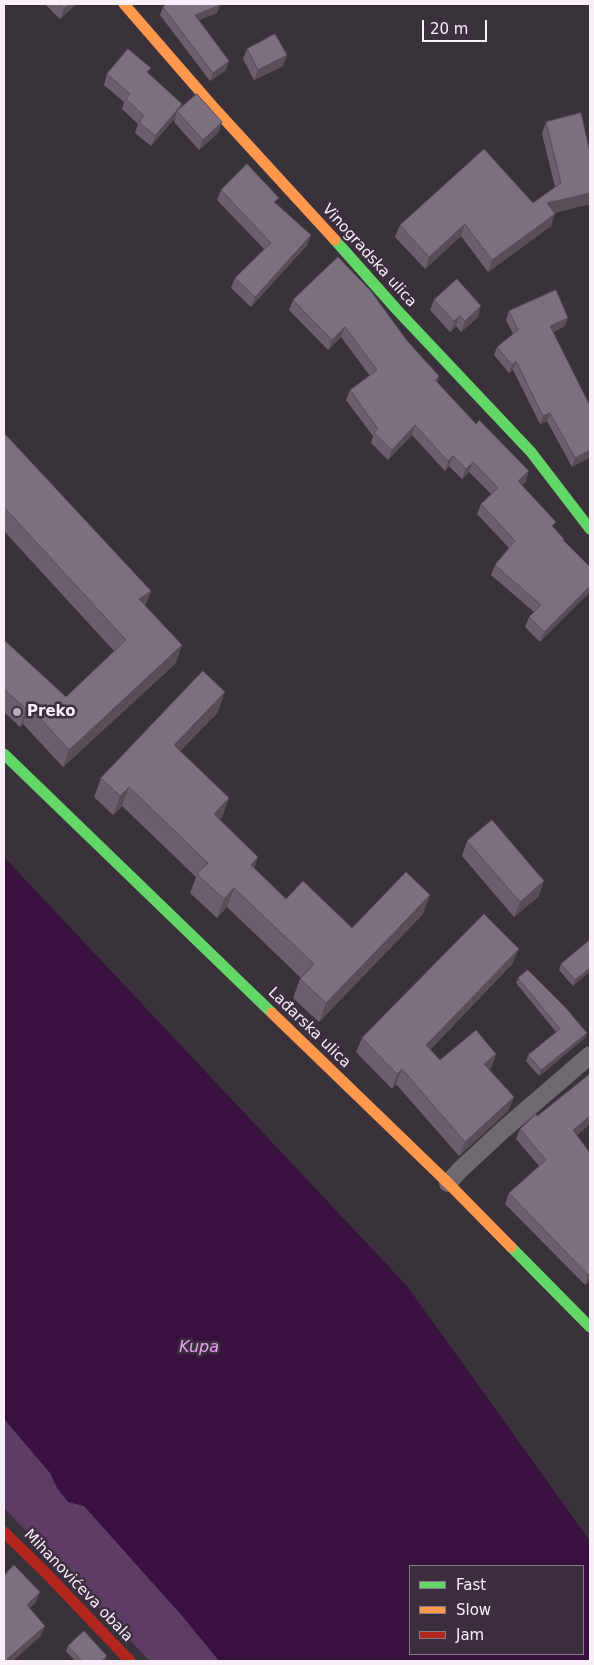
<!DOCTYPE html>
<html>
<head>
<meta charset="utf-8">
<style>
  body { margin:0 }
  #map { position:relative; width:594px; height:1665px; overflow:hidden; background:#3a323b; font-family:"DejaVu Sans",sans-serif }
  canvas { display:block }
  .frame { position:absolute; inset:0; border:5px solid #f8eff9; pointer-events:none }
  .legend { position:absolute; left:409px; top:1565px; width:175px; height:90px; box-sizing:border-box; background:#3d2e3f; border:1px solid #887b89; margin:0; padding:6px 9px; list-style:none; font-size:15px; color:#f8eff9 }
  .legend li { display:flex; align-items:center; gap:10px; height:25px }
  .legend b { width:25px; border:1px solid #887b89 }
  .scale { position:absolute; left:422px; top:20px; width:65px; height:22px; box-sizing:border-box; border:2px solid #f8eff9; border-top:0; padding-left:6px; font-size:15px; line-height:18px; white-space:nowrap; color:#f8eff9; -webkit-text-stroke:4px #3d2e3f; paint-order:stroke }
</style>
</head>
<body>
<div id="map">
<canvas width="594" height="1665"></canvas>
<div class="frame"></div>
<ul class="legend">
<li><b style="height:6px;background:#63d668"></b>Fast</li>
<li><b style="height:6px;background:#ff974d"></b>Slow</li>
<li><b style="height:6px;background:#b3261e"></b>Jam</li>
</ul>
<div class="scale">20 m</div>
</div>
<script>
const ctx = document.querySelector('canvas').getContext('2d');
ctx.lineJoin = 'round';
function paint(path, color) {
  ctx.fillStyle = color;
  ctx.fill(path, 'evenodd');
}
function trace(path, color, width, dash) {
  ctx.strokeStyle = color;
  ctx.lineWidth = width;
  ctx.lineCap = dash ? 'butt' : 'round';
  ctx.setLineDash(dash || []);
  ctx.stroke(path);
}
function write(font, color, halo, rows, align = 'center') {
  ctx.font = font + ' "DejaVu Sans",sans-serif';
  ctx.lineWidth = 5;
  ctx.setLineDash([]);
  ctx.textBaseline = 'middle';
  ctx.strokeStyle = halo;
  ctx.fillStyle = color;
  for (const [text, x, y, turn = 0] of rows) {
    ctx.save();
    ctx.translate(x, y);
    ctx.rotate((+turn || 0) * Math.PI / 180);
    ctx.textAlign = isNaN(turn) ? turn : align;
    if (halo) ctx.strokeText(text, 0, 0);
    ctx.fillText(text, 0, 0);
    ctx.restore();
  }
}
paint(new Path2D(`
  M 4,1177 L 359,1661 L 150,1661 L 4,1508 Z`), '#5f3c65');
paint(new Path2D(`
  M 4,857 L 407,1286 L 590,1541 L 590,1661 L 219,1661 L 183,1617 L 84,1506 L 68,1502 L 57,1488 L 50,1473 L 4,1419 ZM 410,1566 L 583,1566 L 583,1654 L 410,1654 Z`), '#38113e');
trace(new Path2D(`
  M 448,1183 L 461,1169 L 503,1130 L 590,1055`), '#716972', 18);
trace(new Path2D(`
  M 335,240 L 398,311 L 531,452 L 590,529
  M 4,754 L 272,1013
  M 511,1247 L 590,1327`), '#63d668', 11);
trace(new Path2D(`
  M 124,4 L 216,110 L 335,240
  M 272,1013 L 448,1183 L 511,1247`), '#ff974d', 11);
trace(new Path2D(`
  M 4,1532 L 45,1572 L 130,1661`), '#b3261e', 11);
paint(new Path2D(`
  M 45,4 L 76,4 L 60,19 Z
  M 220,5 L 217,13 L 199,20 L 226,70 L 210,81 L 160,15 L 163,7 Z
  M 247,49 L 287,55 L 283,66 L 254,80 L 243,59 Z
  M 107,74 L 148,74 L 180,109 L 222,122 L 218,133 L 199,150 L 174,122 L 175,118 L 151,146 L 135,133 L 138,124 L 122,109 L 124,102 L 104,85 Z
  M 546,122 L 590,153 L 590,204 L 554,213 L 551,226 L 488,272 L 461,236 L 425,269 L 395,237 L 400,225 L 533,203 L 555,187 L 542,134 Z
  M 221,190 L 277,204 L 311,235 L 307,245 L 251,307 L 231,288 L 235,278 L 264,249 L 217,200 Z
  M 293,300 L 408,342 L 439,376 L 437,382 L 526,481 L 522,485 L 563,540 L 590,567 L 540,642 L 525,627 L 529,617 L 534,612 L 491,575 L 495,565 L 509,548 L 477,514 L 481,504 L 491,494 L 469,472 L 462,479 L 449,466 L 445,471 L 412,435 L 388,460 L 371,443 L 373,436 L 346,400 L 350,390 L 370,376 L 341,337 L 328,350 L 289,310 Z
  M 434,300 L 478,317 L 461,332 L 456,326 L 450,332 L 430,310 Z
  M 509,311 L 565,326 L 553,332 L 590,457 L 572,467 L 547,421 L 540,424 L 513,370 L 509,373 L 494,355 L 497,347 L 513,334 L 506,320 Z
  M 4,433 L 151,591 L 145,606 L 176,663 L 63,767 L 23,724 L 20,727 L 4,712 L 4,640 L 66,697 L 114,651 L 4,531 Z
  M 218,712 L 180,751 L 229,798 L 222,817 L 220,820 L 254,868 L 286,899 L 352,928 L 423,914 L 319,1022 L 293,998 L 300,979 L 301,978 L 227,907 L 217,918 L 190,893 L 196,877 L 122,806 L 113,815 L 94,797 L 101,778 Z
  M 467,841 L 539,896 L 514,917 L 462,856 Z
  M 590,940 L 573,986 L 559,970 L 561,964 Z
  M 513,963 L 430,1050 L 440,1060 L 496,1054 L 491,1068 L 489,1069 L 514,1097 L 508,1111 L 459,1156 L 396,1084 L 392,1089 L 356,1052 L 362,1038 Z
  M 518,978 L 585,1038 L 539,1076 L 526,1061 L 528,1055 L 556,1032 L 516,983 Z
  M 537,1116 L 590,1124 L 577,1135 L 590,1153 L 590,1283 L 589,1281 L 585,1285 L 505,1204 L 509,1193 L 539,1166 L 516,1139 L 520,1129 Z
  M 68,1646 L 105,1661 L 75,1661 L 66,1651 Z`), '#6b5f6c');
paint(new Path2D(`
  M 69,4 L 76,4 L 60,19 L 64,8 Z
  M 220,5 L 217,13 L 192,23 L 195,15 Z
  M 287,55 L 283,66 L 254,80 L 258,70 Z
  M 229,61 L 226,70 L 210,81 L 213,73 Z
  M 182,104 L 179,113 L 177,111 L 175,118 L 151,146 L 155,136 Z
  M 222,122 L 218,133 L 199,150 L 203,140 Z
  M 590,193 L 590,204 L 543,215 L 547,203 Z
  M 555,214 L 551,226 L 488,272 L 492,260 Z
  M 465,224 L 461,236 L 425,269 L 429,257 Z
  M 311,235 L 307,245 L 251,307 L 255,297 Z
  M 481,306 L 478,317 L 461,332 L 465,321 Z
  M 460,316 L 456,326 L 450,332 L 454,321 Z
  M 568,318 L 565,326 L 547,334 L 550,326 Z
  M 345,327 L 341,337 L 328,350 L 332,340 Z
  M 516,361 L 513,370 L 509,373 L 512,365 Z
  M 550,413 L 547,421 L 540,424 L 543,416 Z
  M 415,425 L 412,435 L 388,460 L 392,450 Z
  M 590,450 L 590,457 L 572,467 L 575,458 Z
  M 453,456 L 449,466 L 445,471 L 448,461 Z
  M 473,462 L 469,472 L 462,479 L 466,469 Z
  M 529,471 L 526,481 L 515,491 L 518,481 Z
  M 590,586 L 590,592 L 540,642 L 544,632 Z
  M 151,591 L 144,608 L 139,599 Z
  M 182,645 L 176,663 L 63,767 L 69,750 Z
  M 225,692 L 218,712 L 167,765 L 174,745 Z
  M 29,706 L 23,724 L 20,727 L 26,709 Z
  M 129,787 L 122,806 L 113,815 L 120,796 Z
  M 229,798 L 222,817 L 207,833 L 214,814 Z
  M 258,857 L 252,876 L 251,865 Z
  M 544,881 L 539,896 L 514,917 L 520,902 Z
  M 234,888 L 227,907 L 217,918 L 224,899 Z
  M 430,895 L 423,914 L 319,1022 L 326,1003 Z
  M 519,949 L 513,963 L 421,1059 L 426,1045 Z
  M 590,968 L 590,972 L 573,986 L 575,980 Z
  M 587,1033 L 585,1038 L 539,1076 L 541,1070 Z
  M 496,1054 L 491,1068 L 479,1078 L 484,1064 Z
  M 402,1069 L 396,1084 L 392,1089 L 397,1074 Z
  M 514,1097 L 508,1111 L 459,1156 L 465,1142 Z
  M 590,1116 L 590,1124 L 569,1141 L 573,1130 Z
  M 590,1273 L 590,1277 L 589,1281 L 585,1285 L 588,1275 Z
  M 40,1592 L 36,1602 L 23,1615 L 27,1605 Z
  M 45,1626 L 41,1636 L 13,1661 L 5,1661 Z
  M 107,1656 L 105,1661 L 101,1661 Z`), '#574e58');
const building = new Path2D(`
  M 60,4 L 69,4 L 64,8 Z
  M 167,4 L 220,4 L 220,5 L 195,15 L 229,61 L 213,73 L 163,7 Z
  M 275,34 L 287,55 L 258,70 L 247,49 Z
  M 128,49 L 151,68 L 147,72 L 182,104 L 155,136 L 139,122 L 144,116 L 126,99 L 130,94 L 107,74 Z
  M 197,94 L 222,122 L 203,140 L 177,111 Z
  M 581,113 L 590,153 L 590,193 L 547,203 L 555,214 L 492,260 L 465,224 L 429,257 L 400,225 L 484,149 L 533,203 L 561,183 L 546,122 Z
  M 247,164 L 279,198 L 274,202 L 311,235 L 255,297 L 235,278 L 271,243 L 221,190 Z
  M 338,257 L 370,290 L 408,342 L 439,376 L 435,380 L 476,424 L 479,420 L 529,471 L 518,481 L 556,522 L 552,526 L 564,539 L 563,540 L 590,567 L 590,586 L 544,632 L 529,617 L 541,605 L 495,565 L 515,541 L 481,504 L 498,488 L 473,462 L 466,469 L 453,456 L 448,461 L 415,425 L 392,450 L 374,433 L 378,429 L 350,390 L 377,370 L 345,327 L 332,340 L 293,300 Z
  M 457,279 L 481,306 L 465,321 L 460,316 L 454,321 L 434,300 Z
  M 556,290 L 568,318 L 550,326 L 590,406 L 590,450 L 575,458 L 550,413 L 543,416 L 516,361 L 512,365 L 497,347 L 518,330 L 509,311 Z
  M 4,433 L 151,591 L 139,599 L 182,645 L 69,750 L 29,706 L 26,709 L 4,689 L 4,640 L 66,697 L 126,640 L 4,507 Z
  M 203,671 L 225,692 L 174,745 L 229,798 L 214,814 L 258,857 L 251,865 L 286,899 L 303,881 L 352,928 L 406,872 L 430,895 L 326,1003 L 300,979 L 314,964 L 234,888 L 224,899 L 197,874 L 208,863 L 129,787 L 120,796 L 101,778 Z
  M 492,820 L 544,881 L 520,902 L 467,841 Z
  M 484,914 L 519,949 L 426,1045 L 440,1060 L 476,1030 L 496,1054 L 484,1064 L 514,1097 L 465,1142 L 402,1069 L 397,1074 L 362,1038 Z
  M 590,940 L 590,968 L 575,980 L 561,964 Z
  M 528,970 L 565,1007 L 587,1033 L 541,1070 L 528,1055 L 560,1029 L 518,978 Z
  M 590,1074 L 590,1116 L 573,1130 L 590,1153 L 590,1273 L 588,1275 L 509,1193 L 546,1160 L 520,1129 L 536,1114 L 537,1116 Z
  M 14,1565 L 40,1592 L 27,1605 L 45,1626 L 5,1661 L 4,1661 L 4,1576 Z
  M 84,1631 L 107,1656 L 101,1661 L 82,1661 L 68,1646 Z`);
paint(building, '#7c6f7e');
trace(building, '#574e58', 1);
for (const [x, y, r, color] of [
  [17,712,5,"#b6adb6"]
]) {
  const dot = new Path2D();
  dot.arc(x, y, r, 0, 2 * Math.PI);
  ctx.fillStyle = color;
  ctx.fill(dot);
  trace(dot, '#3d2e3f', 2);
}
write('15px', '#f8eff9', '#3d2e3f', [
  ["Vinogradska ulica",369,256,48],
  ["Lađarska ulica",309,1028,44],
  ["Mihanovićeva obala",78,1586,46]
]);
write('bold 15px', '#f8eff9', '#3d2e3f', [
  ["Preko",27,712]
], 'left');
write('italic 16px', '#e5a3ef', '#3d2e3f', [
  ["Kupa",199,1348]
]);
</script>
</body>
</html>
